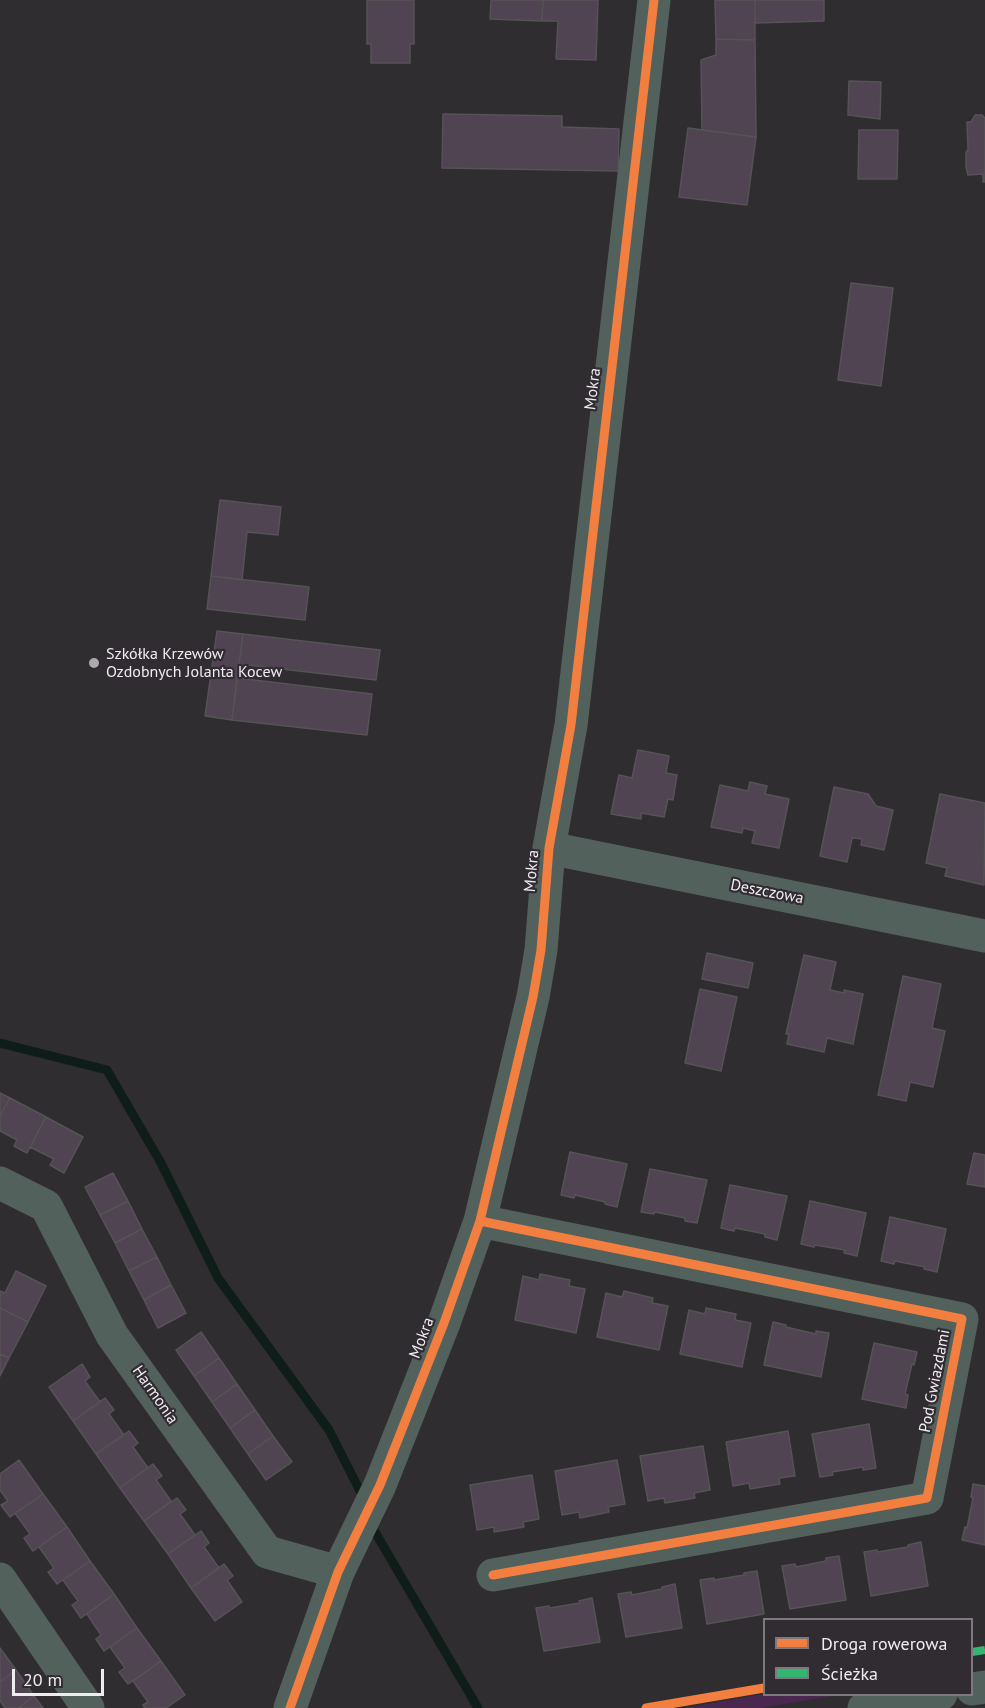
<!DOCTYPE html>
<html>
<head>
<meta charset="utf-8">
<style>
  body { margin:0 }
  #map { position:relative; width:985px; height:1708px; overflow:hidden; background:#302d31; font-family:"PT Sans",sans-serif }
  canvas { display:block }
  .legend { position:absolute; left:763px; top:1618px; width:210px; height:78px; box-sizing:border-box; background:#312c32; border:2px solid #7d797e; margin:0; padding:8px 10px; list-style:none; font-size:18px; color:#efecf0 }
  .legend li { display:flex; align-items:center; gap:12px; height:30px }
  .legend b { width:30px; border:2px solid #7d797e }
  .scale { position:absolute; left:12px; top:1669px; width:92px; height:27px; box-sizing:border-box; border:3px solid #efecf0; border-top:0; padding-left:8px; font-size:18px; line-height:21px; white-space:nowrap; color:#efecf0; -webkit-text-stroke:4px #312c32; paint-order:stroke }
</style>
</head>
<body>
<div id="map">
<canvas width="985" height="1708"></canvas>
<ul class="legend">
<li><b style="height:8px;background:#f27e40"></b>Droga rowerowa</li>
<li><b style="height:8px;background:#33b770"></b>Ścieżka</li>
</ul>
<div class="scale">20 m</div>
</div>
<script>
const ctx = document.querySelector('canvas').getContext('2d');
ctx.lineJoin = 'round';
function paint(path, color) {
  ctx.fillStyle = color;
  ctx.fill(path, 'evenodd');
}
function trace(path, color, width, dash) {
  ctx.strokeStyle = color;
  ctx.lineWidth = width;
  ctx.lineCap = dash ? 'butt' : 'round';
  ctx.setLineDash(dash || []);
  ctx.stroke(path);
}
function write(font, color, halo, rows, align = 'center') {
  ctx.font = font + ' "PT Sans",sans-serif';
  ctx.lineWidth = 4.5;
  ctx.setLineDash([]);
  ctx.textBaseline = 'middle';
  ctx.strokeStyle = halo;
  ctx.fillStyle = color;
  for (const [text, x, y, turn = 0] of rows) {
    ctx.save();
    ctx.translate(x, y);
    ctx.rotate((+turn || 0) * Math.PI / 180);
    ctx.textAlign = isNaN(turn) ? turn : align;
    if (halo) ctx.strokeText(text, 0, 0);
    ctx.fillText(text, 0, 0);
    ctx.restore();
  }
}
paint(new Path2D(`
  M 764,1694 L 838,1695 L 760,1708 L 685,1708 Z`), '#4a274f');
trace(new Path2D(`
  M 0,1043 L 107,1070 L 161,1163 L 218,1278 L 329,1430 L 360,1491
  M 375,1532 L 478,1708`), '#0e1d18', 9);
const building = new Path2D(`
  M 367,0 L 414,0 L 414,44 L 410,44 L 410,63 L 371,63 L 371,44 L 367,44 Z
  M 491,0 L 543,0 L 542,21 L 490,19 Z
  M 543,0 L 598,0 L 596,60 L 556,59 L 558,21 L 542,21 Z
  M 715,0 L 755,0 L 755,40 L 716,39 Z
  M 755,0 L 824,0 L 824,21 L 755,23 Z
  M 716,39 L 755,40 L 756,137 L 702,130 L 701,60 L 716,55 Z
  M 849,81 L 881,82 L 880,119 L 848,115 Z
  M 443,114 L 562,116 L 562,127 L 619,129 L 618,171 L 442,168 Z
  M 975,115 L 982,115 L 985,118 L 985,182 L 983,182 L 983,174 L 968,175 L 966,167 L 966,152 L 968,150 L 967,122 L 971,122 Z
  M 688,128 L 756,137 L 747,205 L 679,197 Z
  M 859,130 L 898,130 L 897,179 L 858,179 Z
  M 851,283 L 893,288 L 881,386 L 838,380 Z
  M 220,500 L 281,507 L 278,535 L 247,532 L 242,580 L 211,576 Z
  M 211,576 L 309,587 L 305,620 L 207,609 Z
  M 217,631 L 243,634 L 232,720 L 205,716 Z
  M 243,634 L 380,650 L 376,680 L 239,664 Z
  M 237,678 L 372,694 L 367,735 L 232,720 Z
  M 638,750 L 669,756 L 666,773 L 677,775 L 673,800 L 668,799 L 664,817 L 641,813 L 641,819 L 611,814 L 619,775 L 632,778 Z
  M 750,782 L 767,786 L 765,794 L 789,799 L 779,848 L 752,843 L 755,831 L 743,828 L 742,833 L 711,827 L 720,785 L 748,791 Z
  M 834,787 L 868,794 L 876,806 L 893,810 L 884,850 L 861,845 L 862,839 L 852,838 L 847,862 L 820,856 Z
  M 940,794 L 985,803 L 984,885 L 945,876 L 947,868 L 926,863 Z
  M 707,953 L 753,963 L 748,988 L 702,979 Z
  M 804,955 L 836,962 L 830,990 L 844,993 L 844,990 L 863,994 L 853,1044 L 827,1038 L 824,1052 L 787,1044 L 789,1034 L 786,1034 Z
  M 903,976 L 941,984 L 932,1028 L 945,1031 L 933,1087 L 910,1082 L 906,1101 L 878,1095 Z
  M 700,989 L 737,997 L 721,1071 L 685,1063 Z
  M 0,1093 L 10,1098 L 0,1116 Z
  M 10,1098 L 46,1117 L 27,1153 L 14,1146 L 17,1140 L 0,1131 L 0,1116 Z
  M 46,1117 L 83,1137 L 64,1173 L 50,1165 L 54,1159 L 30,1147 Z
  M 570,1152 L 627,1164 L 617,1207 L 605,1204 L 605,1202 L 575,1195 L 574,1198 L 561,1195 Z
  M 974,1153 L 985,1155 L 985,1187 L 967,1184 Z
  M 650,1169 L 707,1180 L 697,1223 L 685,1221 L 685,1218 L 655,1212 L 654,1214 L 641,1212 Z
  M 113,1173 L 128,1201 L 100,1215 L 85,1187 Z
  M 730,1185 L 787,1196 L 777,1240 L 765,1237 L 765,1234 L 735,1228 L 734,1231 L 721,1228 Z
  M 128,1201 L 142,1229 L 115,1243 L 100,1215 Z
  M 810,1201 L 866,1213 L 857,1256 L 844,1253 L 845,1250 L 815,1245 L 814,1247 L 801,1244 Z
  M 890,1217 L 946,1229 L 937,1272 L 924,1269 L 925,1267 L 895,1261 L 894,1264 L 881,1261 Z
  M 142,1229 L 157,1257 L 129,1271 L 115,1243 Z
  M 157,1257 L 171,1285 L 144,1300 L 129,1271 Z
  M 16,1271 L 46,1286 L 28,1322 L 0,1308 L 0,1291 L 5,1293 Z
  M 540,1274 L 570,1280 L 569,1286 L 585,1289 L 576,1333 L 515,1320 L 523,1276 L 539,1280 Z
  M 171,1285 L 186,1313 L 158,1328 L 144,1300 Z
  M 624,1291 L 653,1298 L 652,1303 L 668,1306 L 659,1350 L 597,1337 L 606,1293 L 622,1297 Z
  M 0,1308 L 28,1322 L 9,1358 L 0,1354 Z
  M 706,1308 L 736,1314 L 735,1320 L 751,1323 L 742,1367 L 680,1354 L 689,1310 L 705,1314 Z
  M 773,1322 L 786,1325 L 786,1327 L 816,1334 L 816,1331 L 829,1333 L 821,1377 L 764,1365 Z
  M 201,1332 L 219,1358 L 194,1376 L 176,1350 Z
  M 874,1343 L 917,1352 L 914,1365 L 912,1364 L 905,1394 L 908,1395 L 906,1408 L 862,1399 Z
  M 0,1354 L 9,1358 L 0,1376 Z
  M 219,1358 L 237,1384 L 212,1402 L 194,1376 Z
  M 82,1364 L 90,1377 L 85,1381 L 100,1402 L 73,1421 L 49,1387 Z
  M 237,1384 L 255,1410 L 230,1428 L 212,1402 Z
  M 105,1398 L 114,1410 L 109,1414 L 124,1435 L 96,1454 L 73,1421 Z
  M 255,1410 L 273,1436 L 248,1454 L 230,1428 Z
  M 869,1424 L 876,1468 L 863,1470 L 863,1467 L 832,1472 L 833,1475 L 820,1477 L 812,1434 Z
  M 129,1431 L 138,1443 L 133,1447 L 148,1468 L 120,1488 L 96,1454 Z
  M 788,1431 L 795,1476 L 779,1478 L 780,1484 L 750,1489 L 749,1483 L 733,1486 L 726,1442 Z
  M 273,1436 L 292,1462 L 266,1480 L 248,1454 Z
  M 703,1446 L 710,1490 L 694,1493 L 695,1498 L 665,1503 L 664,1498 L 648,1501 L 640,1456 Z
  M 19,1460 L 43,1494 L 10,1517 L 1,1505 L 8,1501 L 0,1490 L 0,1474 Z
  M 617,1460 L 625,1504 L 608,1507 L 609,1512 L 580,1518 L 579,1512 L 562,1515 L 555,1471 Z
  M 153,1464 L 162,1476 L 156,1480 L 171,1501 L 144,1521 L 120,1488 Z
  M 532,1475 L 539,1519 L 523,1522 L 524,1527 L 494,1532 L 494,1527 L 477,1530 L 470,1485 Z
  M 973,1484 L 985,1486 L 985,1545 L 962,1540 L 965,1527 L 967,1528 L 973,1498 L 971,1497 Z
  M 43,1494 L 67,1527 L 33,1551 L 24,1538 L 30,1534 L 15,1513 Z
  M 177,1498 L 186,1510 L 180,1514 L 195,1535 L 168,1554 L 144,1521 Z
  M 67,1527 L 90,1561 L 57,1584 L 48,1572 L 54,1568 L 39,1547 Z
  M 201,1531 L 209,1543 L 204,1547 L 219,1568 L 191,1588 L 168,1554 Z
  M 921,1542 L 928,1586 L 871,1596 L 864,1552 L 877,1550 L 878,1552 L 908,1547 L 908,1545 Z
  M 839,1556 L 846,1600 L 790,1609 L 782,1566 L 795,1564 L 796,1567 L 826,1561 L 826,1558 Z
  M 90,1561 L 114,1594 L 81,1618 L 72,1605 L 78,1601 L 63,1580 Z
  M 224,1564 L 233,1576 L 227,1580 L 242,1602 L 215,1621 L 191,1588 Z
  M 757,1571 L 764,1614 L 707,1624 L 700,1580 L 714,1578 L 714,1580 L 744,1575 L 744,1573 Z
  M 675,1584 L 682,1628 L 626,1637 L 618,1594 L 631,1592 L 632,1595 L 662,1589 L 662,1587 Z
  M 114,1594 L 137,1628 L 104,1651 L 96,1639 L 101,1635 L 87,1614 Z
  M 592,1598 L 600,1642 L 544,1651 L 536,1608 L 549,1606 L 550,1608 L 580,1603 L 579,1601 Z
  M 137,1628 L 161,1661 L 128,1684 L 119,1672 L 125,1668 L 110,1647 Z
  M 0,1648 L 16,1670 L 0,1682 Z
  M 161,1661 L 185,1695 L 166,1708 L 145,1708 L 143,1705 L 148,1702 L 133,1681 Z
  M 16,1670 L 34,1696 L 18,1708 L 5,1708 L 0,1701 L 0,1682 Z
  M 34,1696 L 43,1708 L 18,1708 Z`);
paint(building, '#504352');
trace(building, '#555356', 1.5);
trace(new Path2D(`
  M 549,848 L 985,936
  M 0,1183 L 46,1206 L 112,1335 L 267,1552 L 338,1572
  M 480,1221 L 962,1319 L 927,1498 L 493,1575
  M 0,1579 L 88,1708
  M 972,1689 L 985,1687
  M 290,1708 L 338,1572 L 380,1485 L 444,1323 L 480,1221 L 533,997 L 541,950 L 549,848 L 571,725 L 654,0
  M 864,1708 L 941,1694`), '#53615c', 33);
trace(new Path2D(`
  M 972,1652 L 985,1650`), '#33b770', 8, [15, 8]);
trace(new Path2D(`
  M 480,1221 L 962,1319 L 927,1498 L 493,1575
  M 290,1708 L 338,1572 L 380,1485 L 444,1323 L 480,1221 L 533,997 L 541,950 L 549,848 L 571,725 L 654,0
  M 646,1708 L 764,1688`), '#f27e40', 9);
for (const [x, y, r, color] of [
  [94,663,6,"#aca9ad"]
]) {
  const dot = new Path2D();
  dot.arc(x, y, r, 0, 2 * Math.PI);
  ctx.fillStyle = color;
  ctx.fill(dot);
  trace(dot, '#312c32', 2);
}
write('16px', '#efecf0', '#312c32', [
  ["Mokra",593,389,-83],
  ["Mokra",532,871,-85],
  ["Deszczowa",767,892,11],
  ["Mokra",422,1338,-69],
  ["Pod Gwiazdami",935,1381,-79],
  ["Harmonia",155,1395,55]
]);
write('16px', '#efecf0', '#312c32', [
  ["Szkółka Krzewów",106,654],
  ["Ozdobnych Jolanta Kocew",106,672]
], 'left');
</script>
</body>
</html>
